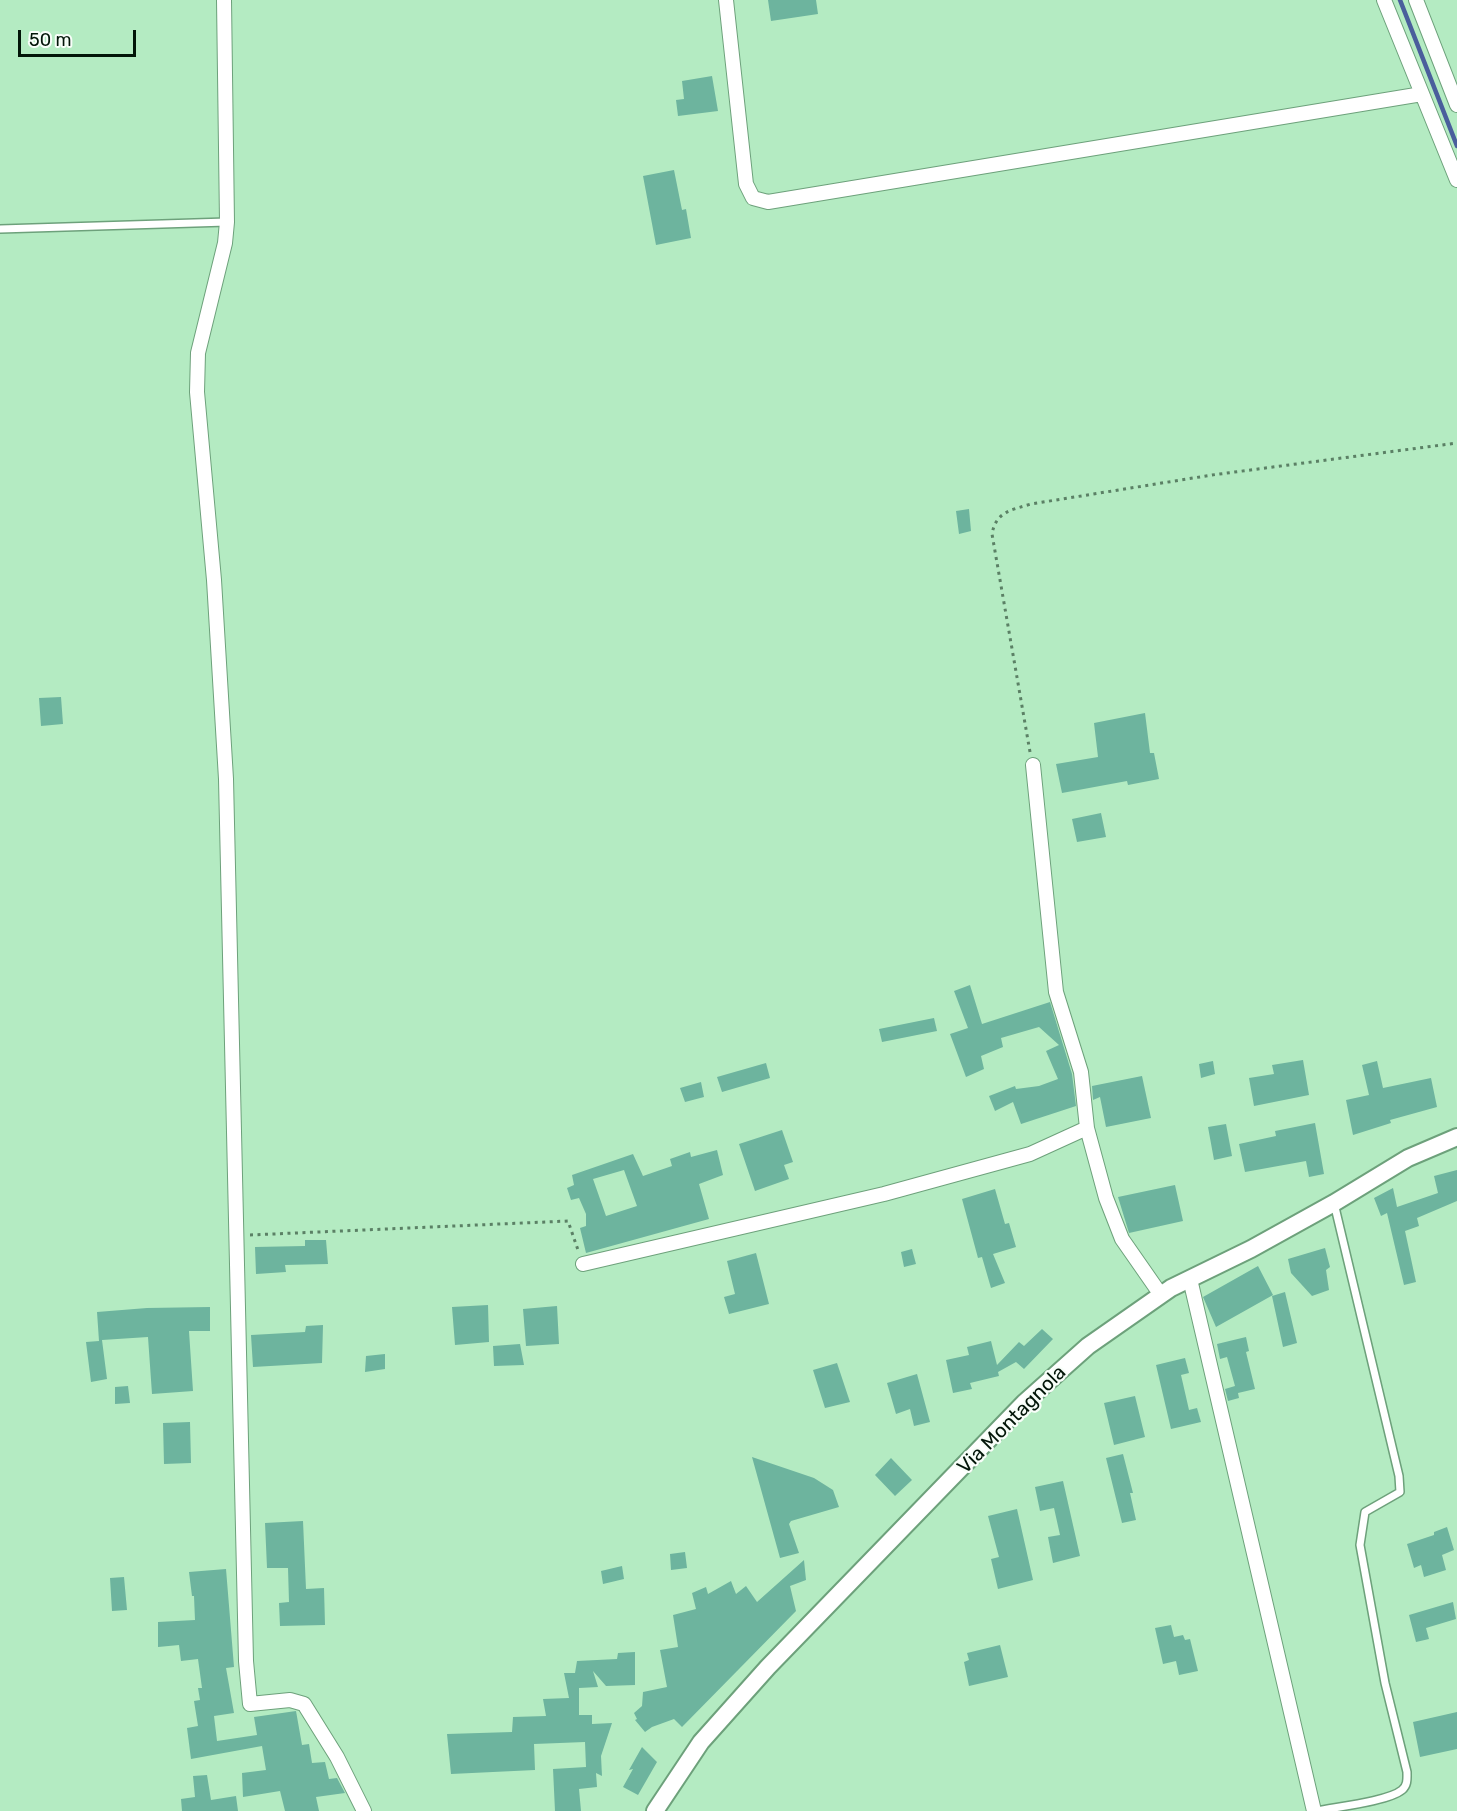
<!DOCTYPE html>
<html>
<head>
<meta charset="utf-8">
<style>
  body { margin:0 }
  #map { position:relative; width:1457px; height:1811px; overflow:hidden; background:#b4ebc2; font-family:Rubik,sans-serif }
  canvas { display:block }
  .scale { position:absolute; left:18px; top:30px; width:118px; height:27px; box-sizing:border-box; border:3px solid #021508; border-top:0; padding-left:8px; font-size:18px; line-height:21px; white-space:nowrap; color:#021508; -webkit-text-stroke:4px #f8fef9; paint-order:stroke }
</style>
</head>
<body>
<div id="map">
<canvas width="1457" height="1811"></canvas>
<div class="scale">50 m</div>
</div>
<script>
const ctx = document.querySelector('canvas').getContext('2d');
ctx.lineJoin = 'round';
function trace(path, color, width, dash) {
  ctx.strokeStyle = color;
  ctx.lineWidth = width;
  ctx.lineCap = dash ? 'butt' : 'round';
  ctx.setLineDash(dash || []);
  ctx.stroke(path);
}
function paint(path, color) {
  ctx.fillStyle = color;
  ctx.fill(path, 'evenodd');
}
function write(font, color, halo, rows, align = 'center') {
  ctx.font = font + ' Rubik,sans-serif';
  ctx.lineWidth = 4.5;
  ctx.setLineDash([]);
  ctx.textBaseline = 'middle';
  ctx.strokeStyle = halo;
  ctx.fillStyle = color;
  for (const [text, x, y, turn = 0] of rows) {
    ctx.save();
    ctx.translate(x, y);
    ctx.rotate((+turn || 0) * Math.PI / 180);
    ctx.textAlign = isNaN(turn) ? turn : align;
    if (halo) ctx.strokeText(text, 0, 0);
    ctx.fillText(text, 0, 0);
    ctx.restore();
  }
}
trace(new Path2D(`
  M 1400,0 L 1457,146`), '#4a5e9c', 4.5);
paint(new Path2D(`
  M 768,0 L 816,0 L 818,14 L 771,21 Z
  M 712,76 L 718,111 L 678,116 L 676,100 L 684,99 L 682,81 Z
  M 674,170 L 682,210 L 686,209 L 691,238 L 656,245 L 643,176 Z
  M 969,509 L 971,531 L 959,534 L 956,511 Z
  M 61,697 L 63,724 L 41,726 L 39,698 Z
  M 1145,713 L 1150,753 L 1154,753 L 1159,779 L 1128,785 L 1127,781 L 1062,793 L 1056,764 L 1098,757 L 1094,723 Z
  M 1101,813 L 1106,837 L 1077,842 L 1072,819 Z
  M 970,985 L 982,1024 L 1050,1002 L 1072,1074 L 1076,1106 L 1021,1124 L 1013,1102 L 995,1111 L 989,1096 L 1015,1086 L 1016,1089 L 1039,1086 L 1058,1079 L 1046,1051 L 1059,1045 L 1039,1027 L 1001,1038 L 1003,1047 L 981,1056 L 984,1069 L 966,1077 L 950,1034 L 968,1028 L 954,991 Z
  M 934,1018 L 937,1031 L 882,1042 L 879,1029 Z
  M 1303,1060 L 1309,1095 L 1254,1106 L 1249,1078 L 1274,1074 L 1272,1065 Z
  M 1213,1061 L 1215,1074 L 1201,1078 L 1199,1064 Z
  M 1377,1061 L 1383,1088 L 1431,1078 L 1437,1107 L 1390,1120 L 1391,1123 L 1353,1135 L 1346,1100 L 1369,1095 L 1362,1065 Z
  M 766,1063 L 770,1078 L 722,1092 L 717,1077 Z
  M 1142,1076 L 1151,1118 L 1106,1127 L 1100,1097 L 1093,1100 L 1092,1086 Z
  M 701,1082 L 704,1097 L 685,1102 L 680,1088 Z
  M 1315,1123 L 1324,1174 L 1309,1177 L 1306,1161 L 1245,1172 L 1239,1144 L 1276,1136 L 1275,1131 Z
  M 1226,1124 L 1232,1156 L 1214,1160 L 1208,1127 Z
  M 782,1130 L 793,1162 L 784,1165 L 789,1179 L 755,1191 L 739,1144 Z
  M 717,1150 L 723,1175 L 699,1184 L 709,1219 L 586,1253 L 580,1228 L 586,1226 L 586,1214 L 579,1198 L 571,1200 L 567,1188 L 574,1185 L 572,1175 L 633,1154 L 643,1176 L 672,1166 L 670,1159 L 690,1152 L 691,1157 ZM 624,1170 L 637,1206 L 606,1216 L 593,1179 Z
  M 1457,1170 L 1457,1201 L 1417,1218 L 1419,1226 L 1405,1231 L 1416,1282 L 1404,1285 L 1387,1213 L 1381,1216 L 1374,1198 L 1393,1188 L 1397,1207 L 1438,1193 L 1434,1176 Z
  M 1175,1185 L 1183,1221 L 1129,1233 L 1118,1197 Z
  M 995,1189 L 1005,1224 L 1009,1223 L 1016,1247 L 993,1254 L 1005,1283 L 991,1288 L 982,1257 L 978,1258 L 962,1199 Z
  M 305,1240 L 326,1240 L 328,1264 L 285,1265 L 286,1272 L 256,1274 L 255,1247 L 305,1246 Z
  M 1325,1248 L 1330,1267 L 1326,1270 L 1329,1290 L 1312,1296 L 1291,1273 L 1288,1259 Z
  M 912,1249 L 916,1264 L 904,1267 L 901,1252 Z
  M 756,1253 L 769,1304 L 729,1314 L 724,1297 L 735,1294 L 727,1261 Z
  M 1258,1266 L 1273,1295 L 1216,1327 L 1203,1297 Z
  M 1285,1292 L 1297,1343 L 1283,1347 L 1272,1296 Z
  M 488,1305 L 489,1342 L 455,1345 L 452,1307 Z
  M 557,1306 L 559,1344 L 526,1346 L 523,1309 Z
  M 210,1307 L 210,1331 L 189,1331 L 193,1391 L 152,1394 L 148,1337 L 102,1340 L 107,1379 L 91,1382 L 86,1342 L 99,1341 L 97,1312 L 147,1308 Z
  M 323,1325 L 322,1363 L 253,1367 L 251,1335 L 305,1332 L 306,1326 Z
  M 1042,1329 L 1053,1339 L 1024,1369 L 1016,1362 L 998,1372 L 999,1376 L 970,1383 L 972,1389 L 953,1393 L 946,1360 L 969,1355 L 967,1347 L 991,1341 L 997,1365 L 1019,1342 L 1024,1346 Z
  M 1246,1337 L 1249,1351 L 1246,1352 L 1255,1389 L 1238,1393 L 1239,1398 L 1228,1401 L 1225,1389 L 1235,1386 L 1227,1357 L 1220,1359 L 1217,1344 Z
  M 520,1344 L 524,1365 L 494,1366 L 493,1346 Z
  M 385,1354 L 385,1369 L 365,1372 L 366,1356 Z
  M 1185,1358 L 1189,1373 L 1181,1375 L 1189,1410 L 1197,1408 L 1201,1422 L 1171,1429 L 1156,1365 Z
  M 837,1363 L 850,1402 L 825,1408 L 813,1370 Z
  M 917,1374 L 930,1422 L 914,1426 L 910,1409 L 896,1414 L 887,1383 Z
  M 128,1386 L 130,1403 L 115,1404 L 115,1387 Z
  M 1135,1396 L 1145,1437 L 1114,1445 L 1104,1403 Z
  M 190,1422 L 191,1463 L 164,1464 L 163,1423 Z
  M 1123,1454 L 1133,1493 L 1130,1493 L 1136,1520 L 1122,1523 L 1106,1458 Z
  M 752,1457 L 814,1478 L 833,1490 L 839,1507 L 791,1521 L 789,1524 L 799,1553 L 780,1558 Z
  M 891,1458 L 912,1480 L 895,1496 L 875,1475 Z
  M 1063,1481 L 1080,1556 L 1053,1563 L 1048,1537 L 1060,1535 L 1054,1508 L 1040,1511 L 1035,1487 Z
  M 1017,1509 L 1033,1580 L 998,1589 L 991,1559 L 999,1557 L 988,1516 Z
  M 303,1521 L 306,1589 L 324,1588 L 325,1625 L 280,1626 L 279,1603 L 289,1602 L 288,1568 L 267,1568 L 265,1523 Z
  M 1447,1527 L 1454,1550 L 1442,1555 L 1446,1570 L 1424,1577 L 1421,1565 L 1414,1568 L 1407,1544 L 1434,1535 L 1434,1532 Z
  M 685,1552 L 687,1568 L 671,1570 L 670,1554 Z
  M 804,1560 L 806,1580 L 790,1586 L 796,1611 L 682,1727 L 674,1719 L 652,1727 L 645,1732 L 635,1720 L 637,1719 L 634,1713 L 642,1706 L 643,1692 L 667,1687 L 660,1650 L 678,1647 L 673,1615 L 696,1609 L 692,1593 L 706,1587 L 708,1594 L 731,1581 L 736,1594 L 746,1586 L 757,1602 Z
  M 622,1566 L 624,1579 L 603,1584 L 601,1571 Z
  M 226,1569 L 234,1667 L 226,1668 L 234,1713 L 214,1716 L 217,1741 L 257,1735 L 254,1717 L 296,1711 L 302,1745 L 309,1744 L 312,1763 L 325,1762 L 329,1779 L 337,1778 L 345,1793 L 316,1797 L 319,1811 L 285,1811 L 280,1791 L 243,1797 L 242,1773 L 266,1770 L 262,1746 L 191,1759 L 187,1728 L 198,1726 L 194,1701 L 200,1700 L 198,1688 L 202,1688 L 198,1659 L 181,1661 L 179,1645 L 158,1647 L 158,1622 L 195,1620 L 194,1596 L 192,1596 L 189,1572 Z
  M 124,1577 L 127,1610 L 112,1611 L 110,1578 Z
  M 1453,1602 L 1456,1619 L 1426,1628 L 1429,1639 L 1416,1642 L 1409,1615 Z
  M 1171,1625 L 1174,1637 L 1183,1635 L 1185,1640 L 1190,1639 L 1198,1671 L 1179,1675 L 1176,1661 L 1163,1664 L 1155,1628 Z
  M 1000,1645 L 1008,1677 L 969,1686 L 964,1662 L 969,1660 L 967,1653 Z
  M 635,1652 L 635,1685 L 606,1686 L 593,1671 L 598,1687 L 579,1688 L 579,1715 L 592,1715 L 592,1724 L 612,1723 L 601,1756 L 602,1776 L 596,1773 L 597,1787 L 579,1789 L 581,1811 L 555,1811 L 553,1769 L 586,1767 L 585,1742 L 534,1744 L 535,1770 L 451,1774 L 447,1734 L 512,1732 L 513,1717 L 546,1716 L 543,1699 L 569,1698 L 564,1673 L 575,1673 L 577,1661 L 617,1659 L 618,1653 Z
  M 1457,1712 L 1457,1749 L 1420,1757 L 1413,1722 Z
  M 642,1747 L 657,1762 L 638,1795 L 623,1787 L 633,1769 L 629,1770 Z
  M 207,1775 L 211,1800 L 236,1796 L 238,1811 L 182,1811 L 181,1799 L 195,1797 L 193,1776 Z`), '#6db49e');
const service = new Path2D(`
  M 0,229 L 227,222
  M 1317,1811 C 1336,1807 1389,1801 1402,1790 C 1408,1785 1407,1778 1407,1772 L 1385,1683 L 1360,1545 L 1365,1512 L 1400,1492 L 1399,1476 L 1334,1203`);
const minor = new Path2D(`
  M 224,0 L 227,222 L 225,243 L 198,353 L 197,392 L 214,580 L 226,779 L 246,1661 L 250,1704 L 290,1700 L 304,1704 L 337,1757 L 364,1811
  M 726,0 L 746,184 L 753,198 L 768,202 L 1422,94
  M 1384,0 L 1457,180
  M 1416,0 L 1457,105
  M 1033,765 L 1056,992 L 1081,1072 L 1087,1128 L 1106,1198 L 1122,1239 L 1161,1295
  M 583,1264 L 884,1194 L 1030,1154 L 1087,1128
  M 1190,1279 L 1314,1811`);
const tertiary = new Path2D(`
  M 655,1811 L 701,1742 L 768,1667 L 1024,1403 L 1088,1346 L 1171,1288 L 1251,1249 L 1334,1203 L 1408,1158 L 1457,1137`);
trace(service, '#6da17b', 10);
trace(minor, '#6da17b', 16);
trace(tertiary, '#6da17b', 20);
trace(new Path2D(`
  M 1030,752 L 992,534 C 996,511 1012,510 1031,504 L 1212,475 L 1457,443
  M 250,1235 L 568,1221 L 578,1250`), '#5b8065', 3, [3, 4.5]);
trace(service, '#fff', 7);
trace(minor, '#fff', 14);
trace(tertiary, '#fff', 16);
write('20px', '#021508', '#f8fef9', [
  ["Via Montagnola",1012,1420,-45]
]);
</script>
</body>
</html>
